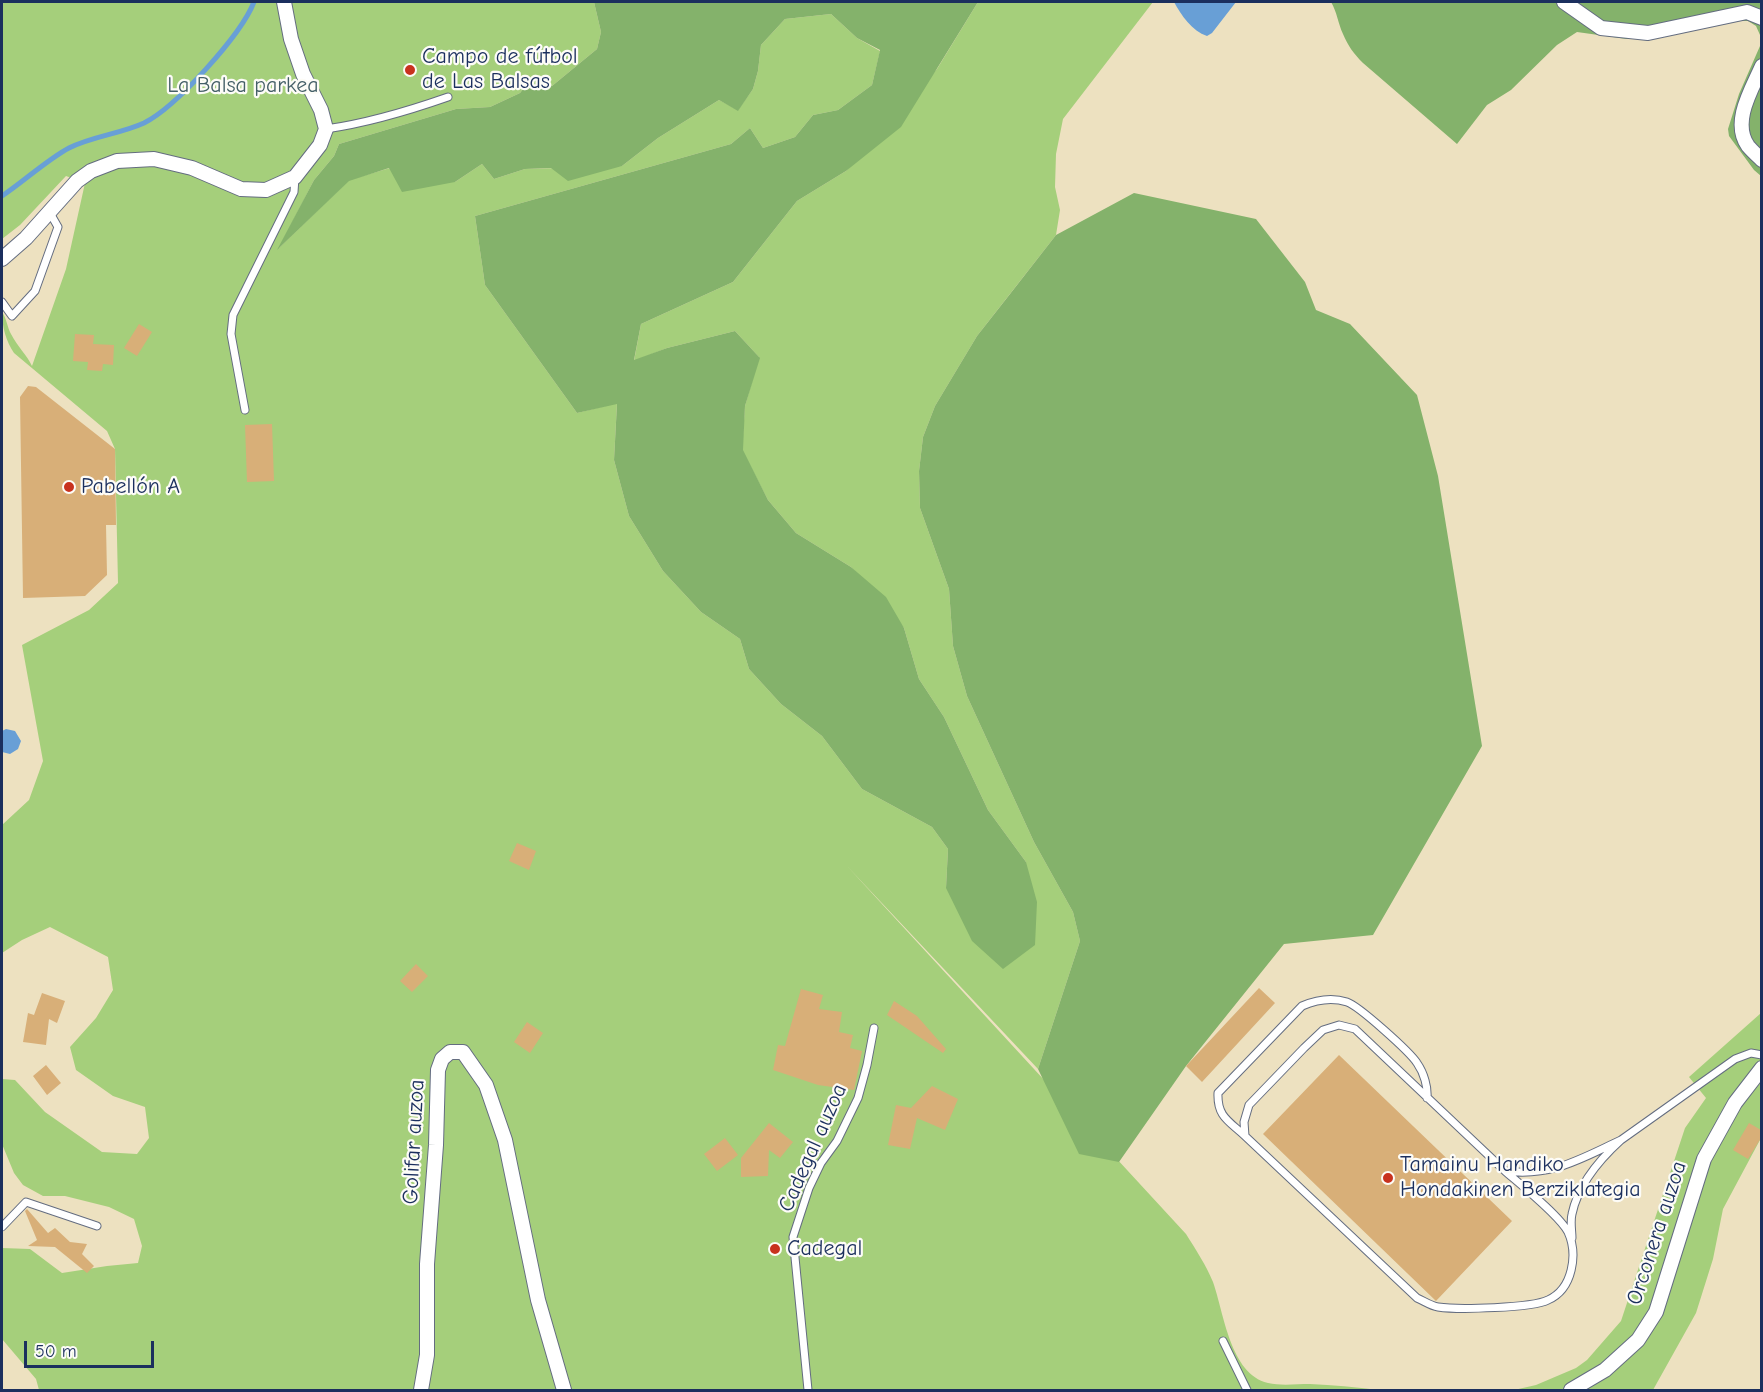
<!DOCTYPE html>
<html>
<head>
<meta charset="utf-8">
<style>
  body { margin:0 }
  #map { position:relative; width:1763px; height:1392px; overflow:hidden; background:#ede1c0; font-family:"Comic Neue",sans-serif }
  canvas { display:block }
  .frame { position:absolute; inset:0; border:3px solid #1b2f5e; pointer-events:none }
  .scale { position:absolute; left:24px; top:1341px; width:130px; height:27px; box-sizing:border-box; border:3px solid #1b2f5e; border-top:0; padding-left:8px; font-size:18px; line-height:21px; white-space:nowrap; color:#1b2f5e; -webkit-text-stroke:4px #fdfcf7; paint-order:stroke }
</style>
</head>
<body>
<div id="map">
<canvas width="1763" height="1392"></canvas>
<div class="frame"></div>
<div class="scale">50 m</div>
</div>
<script>
const ctx = document.querySelector('canvas').getContext('2d');
ctx.lineJoin = 'round';
function paint(path, color) {
  ctx.fillStyle = color;
  ctx.fill(path, 'evenodd');
}
function trace(path, color, width, dash) {
  ctx.strokeStyle = color;
  ctx.lineWidth = width;
  ctx.lineCap = dash ? 'butt' : 'round';
  ctx.setLineDash(dash || []);
  ctx.stroke(path);
}
function write(font, color, halo, rows, align = 'center') {
  ctx.font = font + ' "Comic Neue",sans-serif';
  ctx.lineWidth = 4.5;
  ctx.setLineDash([]);
  ctx.textBaseline = 'middle';
  ctx.strokeStyle = halo;
  ctx.fillStyle = color;
  for (const [text, x, y, turn = 0] of rows) {
    ctx.save();
    ctx.translate(x, y);
    ctx.rotate((+turn || 0) * Math.PI / 180);
    ctx.textAlign = isNaN(turn) ? turn : align;
    if (halo) ctx.strokeText(text, 0, 0);
    ctx.fillText(text, 0, 0);
    ctx.restore();
  }
}
paint(new Path2D(`
  M 2,2 L 594,2 L 601,32 L 597,49 L 552,86 L 527,84 L 520,93 L 490,107 L 456,109 L 339,144 L 334,156 L 314,180 L 279,248 L 349,180 L 390,168 L 455,182 L 482,164 L 494,179 L 525,169 L 622,166 L 658,138 L 719,100 L 738,110 L 753,89 L 758,71 L 761,45 L 785,19 L 831,14 L 857,38 L 880,51 L 872,85 L 838,110 L 813,115 L 795,137 L 763,148 L 750,128 L 731,144 L 475,216 L 485,285 L 577,413 L 617,403 L 614,460 L 629,516 L 663,571 L 701,612 L 740,639 L 749,669 L 781,704 L 822,736 L 862,789 L 932,827 L 948,849 L 946,888 L 1026,862 L 988,810 L 944,717 L 919,679 L 904,628 L 851,567 L 796,533 L 768,500 L 742,450 L 745,406 L 759,357 L 735,331 L 667,348 L 634,361 L 641,324 L 733,282 L 797,201 L 846,171 L 937,69 L 978,2 L 1153,2 L 1063,119 L 1056,154 L 1055,187 L 1060,210 L 1056,235 L 977,336 L 935,406 L 923,437 L 919,471 L 920,508 L 949,589 L 953,646 L 967,696 L 1034,842 L 1073,912 L 1080,941 L 1038,1069 L 847,866 L 1186,1234 C 1196,1250 1206,1265 1213,1282 C 1224,1313 1230,1374 1268,1383 C 1281,1386 1296,1384 1310,1384 C 1333,1385 1355,1387 1379,1390 L 39,1390 L 36,1379 L 2,1339 L 2,1248 L 30,1249 L 62,1273 L 107,1266 L 138,1263 L 142,1246 L 134,1219 L 109,1207 L 65,1196 L 43,1196 L 23,1185 L 14,1173 L 2,1144 L 2,1079 L 15,1080 L 45,1112 L 102,1152 L 137,1154 L 149,1138 L 145,1107 L 113,1096 L 76,1070 L 70,1047 L 96,1018 L 113,990 L 108,957 L 50,927 L 22,940 L 2,953 L 2,825 L 29,800 L 43,761 L 22,645 L 89,610 L 118,583 L 115,449 L 107,431 L 14,353 C 6,341 2,327 2,312 C 7,319 7,327 11,334 C 17,346 27,355 32,366 L 66,269 L 85,183 L 66,176 L 20,225 L 2,239 Z
  M 1761,1013 L 1761,1138 L 1723,1209 L 1713,1259 L 1696,1313 L 1653,1390 L 1514,1390 L 1536,1385 L 1576,1368 L 1587,1360 L 1621,1321 L 1685,1128 L 1706,1098 L 1689,1077 Z`), '#a5cf7b');
paint(new Path2D(`
  M 594,2 L 978,2 L 901,127 L 846,171 L 797,201 L 733,282 L 641,324 L 634,360 L 667,348 L 735,331 L 760,358 L 745,406 L 743,450 L 768,500 L 796,533 L 851,567 L 886,597 L 904,628 L 919,679 L 944,717 L 988,810 L 1026,862 L 1037,902 L 1035,945 L 1003,969 L 972,941 L 946,888 L 948,849 L 932,827 L 862,789 L 822,736 L 781,704 L 749,669 L 740,639 L 701,612 L 663,571 L 629,516 L 614,460 L 617,404 L 577,413 L 485,285 L 475,216 L 731,144 L 750,128 L 763,148 L 795,137 L 813,115 L 838,110 L 872,85 L 880,50 L 857,38 L 831,14 L 785,19 L 761,45 L 758,71 L 753,89 L 738,111 L 719,100 L 658,138 L 622,166 L 568,181 L 551,168 L 525,169 L 494,179 L 482,164 L 455,182 L 402,192 L 389,168 L 349,181 L 277,250 L 314,180 L 334,156 L 339,144 L 456,109 L 490,107 L 520,93 L 527,84 L 552,86 L 597,49 L 601,32 Z
  M 1331,2 L 1761,2 L 1761,176 L 1754,170 L 1729,136 L 1728,129 L 1739,94 L 1760,46 L 1760,35 L 1756,26 L 1748,21 L 1728,21 L 1654,39 L 1627,39 L 1577,32 L 1557,45 L 1511,90 L 1487,105 L 1457,144 L 1363,63 C 1354,54 1348,46 1343,34 C 1338,23 1337,12 1331,2 Z
  M 1134,193 L 1256,219 L 1305,282 L 1316,310 L 1350,324 L 1417,395 L 1438,476 L 1482,746 L 1373,935 L 1284,944 L 1186,1066 L 1119,1162 L 1079,1154 L 1038,1069 L 1080,941 L 1073,912 L 1034,842 L 967,696 L 953,646 L 949,589 L 920,508 L 919,471 L 923,437 L 935,406 L 977,336 L 1010,294 L 1056,235 Z`), '#84b26b');
paint(new Path2D(`
  M 1174,2 L 1236,2 L 1212,33 L 1207,36 C 1192,31 1181,15 1174,2 Z
  M 6,729 L 15,731 L 21,741 L 18,749 L 10,754 L 2,752 L 2,731 Z`), '#689fd6');
trace(new Path2D(`
  M 2,196 C 23,182 48,159 69,148 C 93,136 120,134 144,123 C 176,107 241,35 254,2`), '#689fd6', 5);
paint(new Path2D(`
  M 139,324 L 152,332 L 137,356 L 124,348 Z
  M 75,334 L 94,335 L 93,344 L 114,345 L 113,365 L 103,364 L 102,371 L 87,370 L 88,362 L 73,361 Z
  M 28,386 L 36,387 L 115,449 L 116,525 L 106,525 L 107,575 L 85,596 L 23,598 L 20,397 Z
  M 272,424 L 274,481 L 247,482 L 245,425 Z
  M 517,843 L 536,851 L 529,870 L 509,861 Z
  M 416,964 L 428,976 L 412,992 L 400,981 Z
  M 1259,988 L 1275,1003 L 1202,1082 L 1186,1066 Z
  M 801,989 L 823,995 L 819,1009 L 842,1012 L 839,1032 L 853,1035 L 850,1048 L 862,1051 L 854,1090 L 818,1085 L 773,1070 L 778,1045 L 785,1046 Z
  M 42,993 L 65,1001 L 57,1023 L 49,1019 L 46,1045 L 23,1042 L 28,1013 L 34,1015 Z
  M 894,1001 L 917,1016 L 946,1049 L 943,1053 L 887,1015 Z
  M 527,1022 L 543,1033 L 530,1053 L 514,1042 Z
  M 1339,1055 L 1512,1221 L 1436,1301 L 1263,1134 Z
  M 46,1065 L 61,1083 L 47,1095 L 33,1076 Z
  M 932,1086 L 958,1099 L 945,1130 L 917,1118 L 910,1149 L 888,1145 L 896,1105 L 911,1108 Z
  M 769,1123 L 793,1142 L 780,1158 L 769,1150 L 768,1176 L 741,1177 L 741,1158 Z
  M 1749,1123 L 1761,1130 L 1761,1138 L 1748,1159 L 1733,1150 Z
  M 725,1138 L 738,1155 L 717,1171 L 704,1154 Z
  M 27,1209 L 48,1233 L 55,1228 L 70,1242 L 87,1244 L 82,1254 L 94,1266 L 87,1273 L 55,1247 L 28,1246 L 37,1240 L 25,1211 Z`), '#d8af78');
const lane = new Path2D(`
  M 326,129 C 368,123 408,111 448,97
  M 2,302 L 12,316 L 35,291 L 58,227 L 50,213
  M 245,410 L 231,334 L 233,315 L 294,192 L 295,177
  M 1245,1136 C 1229,1121 1217,1117 1218,1093 L 1302,1006 C 1316,1000 1331,997 1347,1002 C 1359,1006 1410,1052 1417,1063 C 1424,1073 1428,1087 1427,1098
  M 1505,1171 C 1520,1184 1560,1216 1568,1232 C 1578,1254 1573,1289 1548,1300 C 1532,1308 1458,1310 1438,1307 C 1431,1306 1424,1301 1417,1298 L 1245,1136 L 1244,1122 L 1249,1105 L 1304,1048 L 1323,1030 L 1339,1025 L 1355,1029 L 1505,1171 C 1552,1177 1580,1159 1621,1140
  M 2,1227 L 26,1202 L 97,1226
  M 1572,1238 C 1572,1231 1570,1222 1572,1214 C 1578,1185 1599,1160 1621,1140 L 1735,1059 L 1751,1053 L 1762,1055
  M 1223,1341 L 1247,1390
  M 808,1390 L 793,1237 L 809,1188 L 821,1163 L 837,1141 L 858,1098 L 867,1065 L 874,1028`);
const street = new Path2D(`
  M 1564,2 L 1601,28 L 1648,33 L 1747,12 L 1762,18
  M 1762,66 C 1752,89 1731,122 1748,146 C 1752,151 1757,155 1762,160
  M 2,259 L 26,238 L 77,181 L 91,171 L 117,161 L 154,159 L 192,168 L 241,189 L 266,190 L 295,177 L 320,145 L 326,129 L 321,110 L 303,74 L 291,39 L 284,2
  M 421,1390 L 427,1355 L 427,1264 L 436,1145 L 438,1070 L 442,1059 L 450,1052 L 463,1052 L 486,1085 L 505,1140 L 538,1300 L 564,1390
  M 1571,1390 L 1605,1370 L 1638,1340 L 1656,1312 L 1704,1159 L 1735,1103 L 1762,1068`);
trace(lane, '#646d80', 9);
trace(street, '#646d80', 16);
trace(lane, '#fff', 7);
trace(street, '#fff', 14);
for (const [x, y, r, color] of [
  [410,70,6,"#c8321e"],
  [69,487,6,"#c8321e"],
  [1388,1178,6,"#c8321e"],
  [775,1249,6,"#c8321e"]
]) {
  const dot = new Path2D();
  dot.arc(x, y, r, 0, 2 * Math.PI);
  ctx.fillStyle = color;
  ctx.fill(dot);
  trace(dot, '#fdfcf7', 2);
}
write('22px', '#1b2f5e', '#fdfcf7', [
  ["Campo de fútbol",422,57],
  ["de Las Balsas",422,82],
  ["Pabellón A",81,487],
  ["Tamainu Handiko",1400,1165],
  ["Hondakinen Berziklategia",1400,1190],
  ["Cadegal",787,1249]
], 'left');
write('22px', '#445f67', '#fdfcf7', [
  ["La Balsa parkea",243,86]
]);
write('22px', '#1b2f5e', '#fdfcf7', [
  ["Golifar auzoa",414,1142,-87],
  ["Cadegal auzoa",813,1148,-66],
  ["Orconera auzoa",1657,1233,-72]
]);
</script>
</body>
</html>
